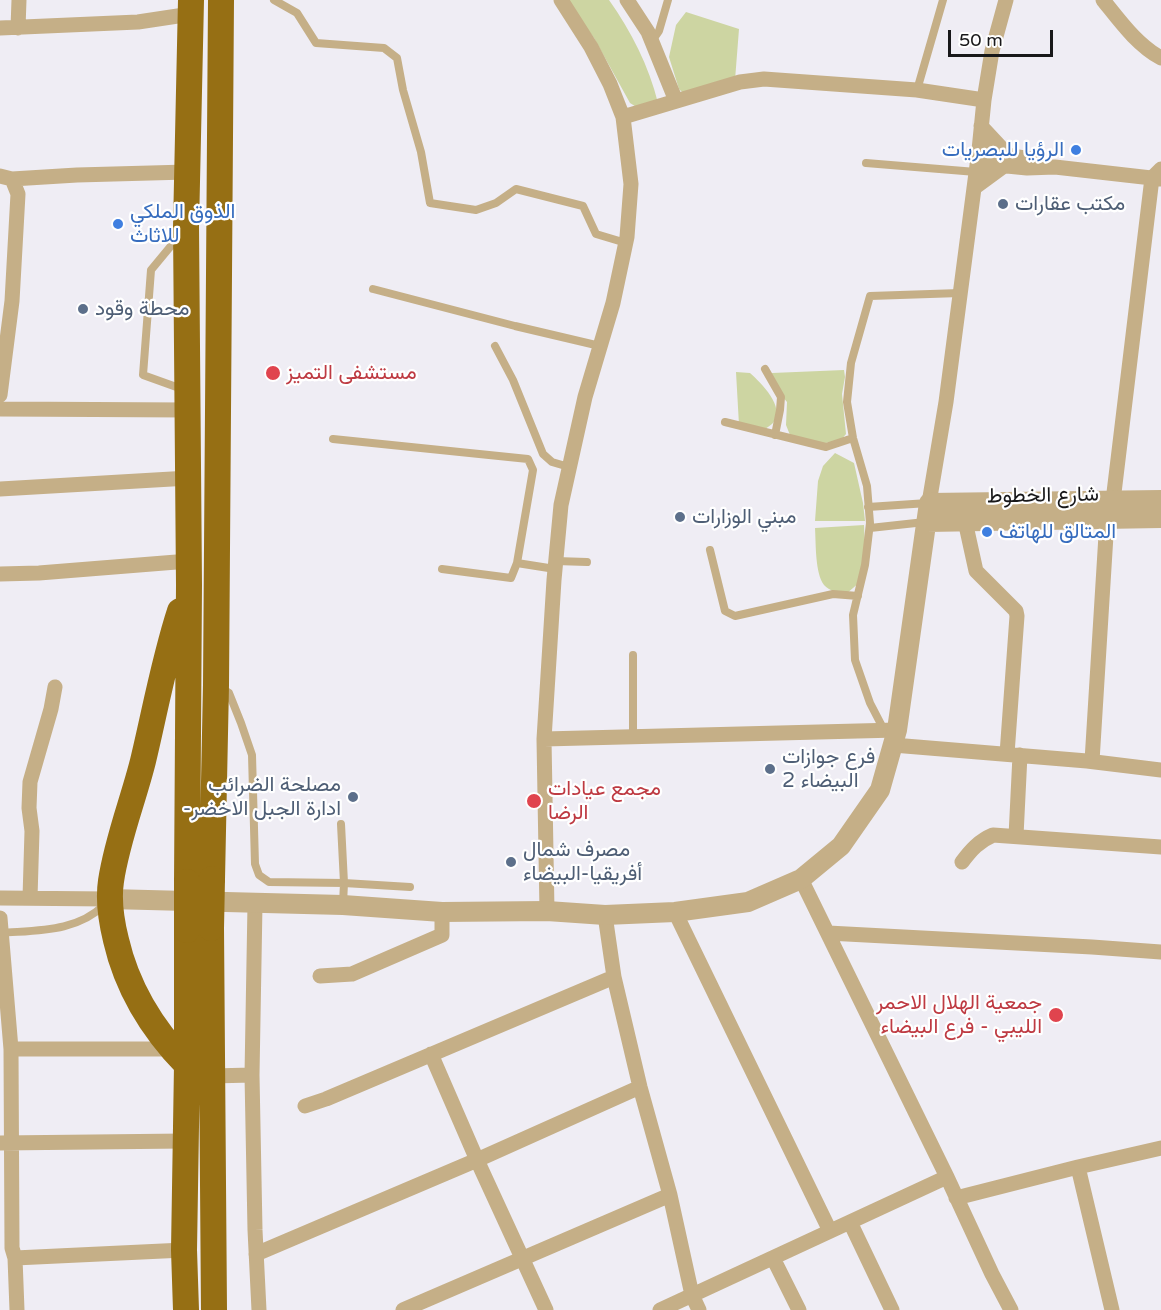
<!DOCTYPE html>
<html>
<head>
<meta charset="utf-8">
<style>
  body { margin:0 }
  #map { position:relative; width:1161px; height:1310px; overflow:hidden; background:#efedf4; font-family:"Varela Round",sans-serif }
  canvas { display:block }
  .scale { position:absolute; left:948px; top:30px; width:105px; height:27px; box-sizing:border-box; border:3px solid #18181a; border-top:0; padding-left:8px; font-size:18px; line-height:21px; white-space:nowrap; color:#18181a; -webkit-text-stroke:4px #fff; paint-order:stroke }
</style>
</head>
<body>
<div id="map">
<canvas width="1161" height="1310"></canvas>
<div class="scale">50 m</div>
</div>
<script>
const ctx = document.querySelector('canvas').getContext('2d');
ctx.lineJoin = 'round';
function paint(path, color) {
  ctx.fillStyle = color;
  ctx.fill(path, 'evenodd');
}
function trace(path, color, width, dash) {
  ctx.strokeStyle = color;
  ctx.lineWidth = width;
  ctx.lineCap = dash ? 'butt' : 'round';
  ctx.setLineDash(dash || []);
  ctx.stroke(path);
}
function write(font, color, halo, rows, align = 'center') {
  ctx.font = font + ' "Varela Round",Vazirmatn,sans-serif';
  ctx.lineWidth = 4.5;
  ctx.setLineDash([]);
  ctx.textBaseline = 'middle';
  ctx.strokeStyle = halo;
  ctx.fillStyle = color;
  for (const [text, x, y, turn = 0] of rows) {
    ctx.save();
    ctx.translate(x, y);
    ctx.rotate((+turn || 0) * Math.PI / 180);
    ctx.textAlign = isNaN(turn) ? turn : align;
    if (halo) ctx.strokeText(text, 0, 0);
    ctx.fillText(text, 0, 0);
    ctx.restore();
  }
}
paint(new Path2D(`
  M 566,0 L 609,0 C 631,31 649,66 658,103 L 638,108 L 630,103 L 594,38 Z
  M 686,12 L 739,29 L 735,80 L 686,96 L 679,89 L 669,57 L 676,25 Z
  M 844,370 L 845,377 L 842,394 L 846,434 L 841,440 L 815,445 L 790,435 L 786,425 L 787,402 L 776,389 L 771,378 L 772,373 Z
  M 736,372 L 750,373 C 761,383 786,407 773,423 C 771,425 768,427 765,429 L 739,425 Z
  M 835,453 L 854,463 L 863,503 L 865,521 L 815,521 L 818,481 L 823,466 Z
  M 864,525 L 865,549 L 860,582 L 846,594 C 839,593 829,591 824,585 C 815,573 816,544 815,528 Z`), '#cdd5a2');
trace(new Path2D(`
  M 274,0 L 297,13 L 316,43 L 384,48 L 397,58 L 403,90 L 421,152 L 430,203 L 476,210 L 496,203 L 516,189 L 583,206 L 596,234 L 626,243
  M 652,41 L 659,31 L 668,0
  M 917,90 L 943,0
  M 866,163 L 976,172
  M 180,235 L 151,270 L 143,375 L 182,389
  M 373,289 L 515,326 L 600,346
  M 495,346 L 513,380 L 543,454 L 552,462 L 569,467
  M 765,369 L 781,397 L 780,410 L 775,435
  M 725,422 L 826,447 L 853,438
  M 333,439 L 528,459 L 533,470 L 517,563 L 555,569
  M 868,507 L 928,503
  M 870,528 L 925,522
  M 710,550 L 725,611 L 735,616 L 833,594 L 858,596
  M 556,561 L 587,562
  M 442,569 L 511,578 L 517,563
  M 221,688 L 229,693 L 241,723 L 252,755 L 255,864 L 259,875 L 269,882 L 344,883 L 410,887
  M 884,730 L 870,703 L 855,660 L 853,615 L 865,565 L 870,523 L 867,486 L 853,438 L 847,402 L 851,363 L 870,296 L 960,293
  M 633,737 L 633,655
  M 341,824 L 344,883 L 343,904
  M 1,933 C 37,930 77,932 104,905`), '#c5af87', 8);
trace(new Path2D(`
  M 627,0 L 648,32 L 676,101
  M 1103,0 C 1120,21 1137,45 1161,58
  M 0,28 L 138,22 L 191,14
  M 18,28 L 19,0
  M 623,117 L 740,82 L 764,79 L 917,90 L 984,100
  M 981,126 L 1008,155
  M 979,150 L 1035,160
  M 977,163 L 1027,168 L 1055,167 L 1161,179
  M 0,176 L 12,179 L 18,194 L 12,301 L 0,395
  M 12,179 L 77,175 L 187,172
  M 974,188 L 1004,166
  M 0,409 L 188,410
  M 0,489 L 189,478
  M 1113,501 L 1152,178 L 1161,169
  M 929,503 L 946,402 L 979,150 L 984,100 L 992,51 L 1006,0
  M 965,521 L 976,571 L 1016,611 L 1017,616 L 1007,754
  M 0,574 L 39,573 L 189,561
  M 544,739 L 897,730
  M 893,745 L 1087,761 L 1161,770
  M 1092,761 L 1107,519
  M 1016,836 L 1020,755
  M 962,862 C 971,850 979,841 993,835 L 1161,847
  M 801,879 L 947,1177 L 992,1274 L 1011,1310
  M 0,898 L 109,899
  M 30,898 L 32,831 L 29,808 L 30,782 L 51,709 L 55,687
  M 255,904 L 252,1075 L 255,1230 L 259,1310
  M 547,911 L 544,739 L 554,580 L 561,505 L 585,397 L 613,303 L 627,237 L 631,184 L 623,117 L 610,84 L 591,47 L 561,0
  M 675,912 L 830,1231
  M 605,915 L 614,977 L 640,1087 L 670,1195 L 692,1295 L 699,1310
  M 0,918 L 11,1049 L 12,1248 L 15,1258 L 17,1310
  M 828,933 L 1092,947 L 1161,952
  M 320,976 L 352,974 L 442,935 L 442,912
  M 11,1049 L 171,1049
  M 431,1054 L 477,1160 L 546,1310
  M 212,1076 L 252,1075
  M 305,1106 L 326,1099 L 614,977
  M 0,1143 L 185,1141
  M 1078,1167 L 1112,1310
  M 956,1198 L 1078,1167 L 1161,1148
  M 850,1222 L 892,1310
  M 256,1254 L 477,1160 L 640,1087
  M 15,1258 L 184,1250
  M 773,1258 L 799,1310
  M 403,1310 L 670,1195
  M 660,1310 L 947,1177`), '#c5af87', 15);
trace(new Path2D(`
  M 927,522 L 1161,518
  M 109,899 L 343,905 L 442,912 L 547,911 L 605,915 L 675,912 L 748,902 L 801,879 L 841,846 L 880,790 L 897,730 L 929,503 L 1161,500`), '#c5af87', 20);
trace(new Path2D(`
  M 180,611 C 164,660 155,711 143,761 C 133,801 117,840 111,881 C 108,901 111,920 116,940 C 127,988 152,1029 187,1065
  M 212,879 L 216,685 L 221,0
  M 187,882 L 189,585 L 186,227 L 191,0
  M 211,928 L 214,1310
  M 186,1310 L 184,1250 L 187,1065 L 187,930`), '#966f14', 26);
trace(new Path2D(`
  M 211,928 L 212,879
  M 187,930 L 187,882`), '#966f14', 26);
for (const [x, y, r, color] of [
  [1076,150,6,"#3f7fe0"],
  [1003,204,6,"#5c6f8a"],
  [118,224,6,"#3f7fe0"],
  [83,309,6,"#5c6f8a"],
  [273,373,8,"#e0444e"],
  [680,517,6,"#5c6f8a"],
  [987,532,6,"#3f7fe0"],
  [770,769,6,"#5c6f8a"],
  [353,797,6,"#5c6f8a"],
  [534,801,8,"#e0444e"],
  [511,862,6,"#5c6f8a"],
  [1056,1015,8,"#e0444e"]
]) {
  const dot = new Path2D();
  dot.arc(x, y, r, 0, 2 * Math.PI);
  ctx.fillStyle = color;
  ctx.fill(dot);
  trace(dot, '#fff', 2);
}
write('21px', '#366cbe', '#fff', [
  ["الرؤيا للبصريات",1064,150,"right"],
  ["الذوق الملكي",130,212],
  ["للاثاث",130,236],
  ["المتالق للهاتف",999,532]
], 'left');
write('21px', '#4e5e75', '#fff', [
  ["مكتب عقارات",1015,204],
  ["محطة وقود",95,309],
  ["مبني الوزارات",692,517],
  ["فرع جوازات",782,757],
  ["البيضاء 2",782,781],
  ["مصلحة الضرائب",341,785,"right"],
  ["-ادارة الجبل الاخضر",341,809,"right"],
  ["مصرف شمال",523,850],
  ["أفريقيا-البيضاء",523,874]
], 'left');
write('21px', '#be3a42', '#fff', [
  ["مستشفى التميز",286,373],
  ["مجمع عيادات",548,789],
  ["الرضا",548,813],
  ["جمعية الهلال الاحمر",1042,1003,"right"],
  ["الليبي - فرع البيضاء",1042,1027,"right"]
], 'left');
write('21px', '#18181a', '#fff', [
  ["شارع الخطوط",1043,496,-1]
]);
</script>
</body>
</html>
